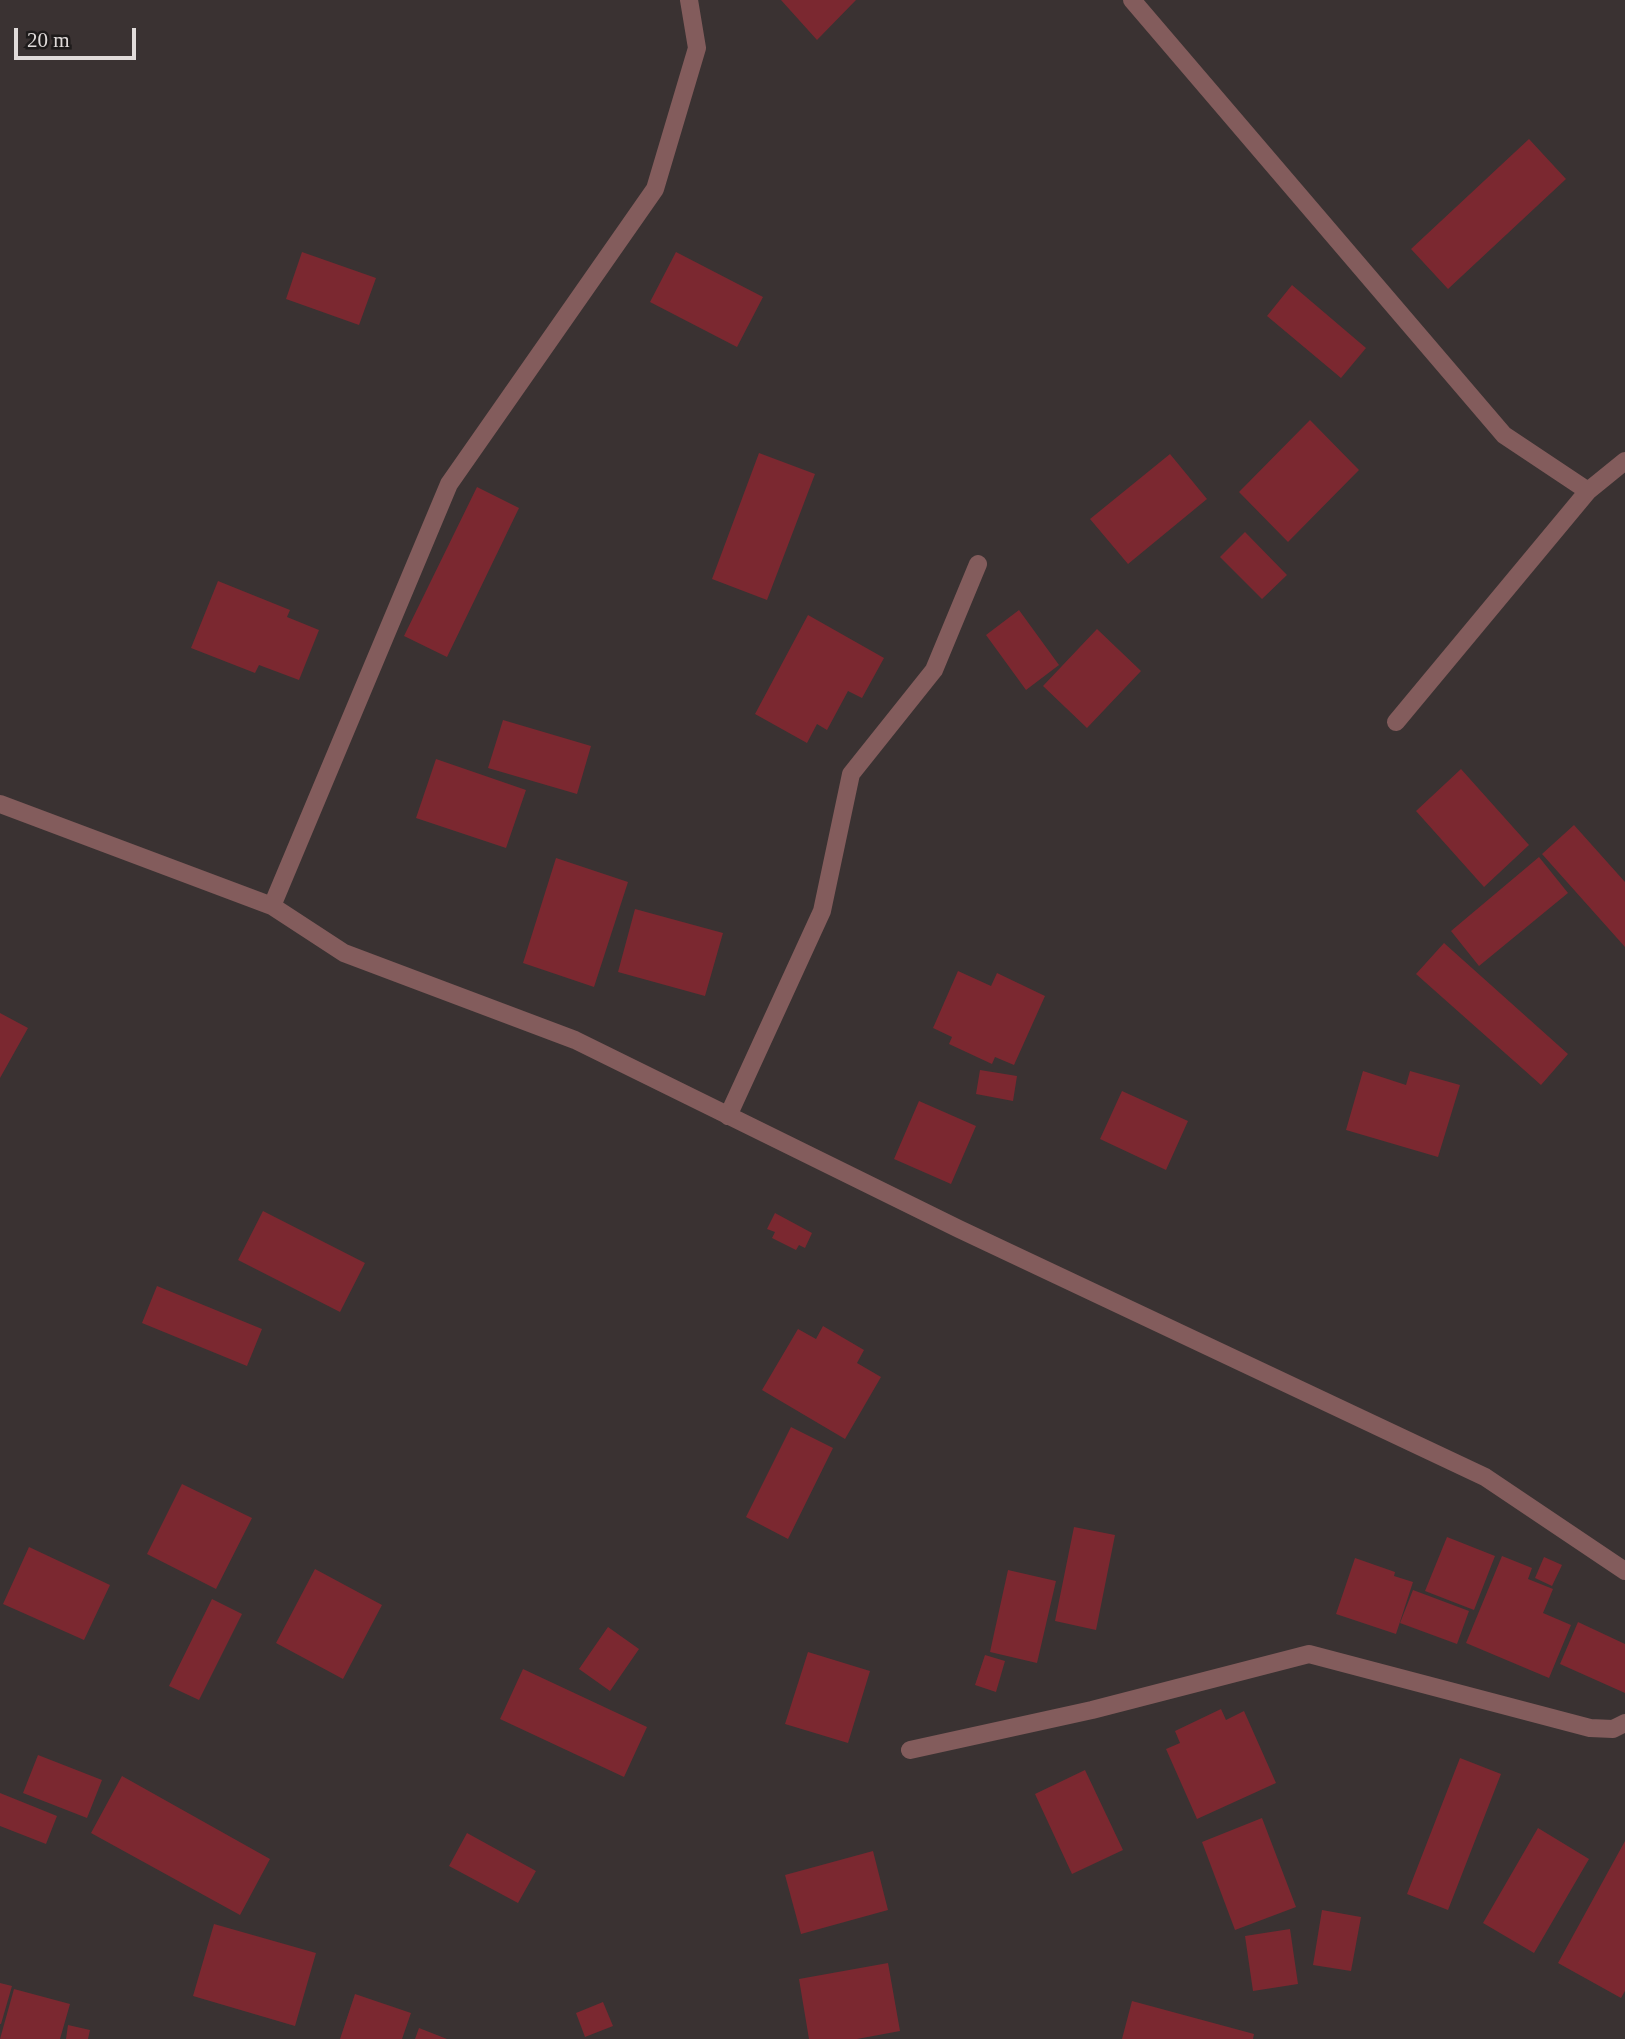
<!DOCTYPE html>
<html>
<head>
<meta charset="utf-8">
<style>
  body { margin:0 }
  #map { position:relative; width:1625px; height:2039px; overflow:hidden; background:#3a3232; font-family:Georgia,serif }
  canvas { display:block }
  .scale { position:absolute; left:14px; top:28px; width:122px; height:32px; box-sizing:border-box; border:4px solid #e0dbda; border-top:0; padding-left:9px; font-size:21px; line-height:24px; white-space:nowrap; color:#e0dbda; -webkit-text-stroke:5px #1e1b1b; paint-order:stroke }
</style>
</head>
<body>
<div id="map">
<canvas width="1625" height="2039"></canvas>
<div class="scale">20 m</div>
</div>
<script>
const ctx = document.querySelector('canvas').getContext('2d');
ctx.lineJoin = 'round';
function paint(path, color) {
  ctx.fillStyle = color;
  ctx.fill(path, 'evenodd');
}
function trace(path, color, width, dash) {
  ctx.strokeStyle = color;
  ctx.lineWidth = width;
  ctx.lineCap = dash ? 'butt' : 'round';
  ctx.setLineDash(dash || []);
  ctx.stroke(path);
}
paint(new Path2D(`
  M 781,0 L 856,0 L 817,40 Z
  M 1529,139 L 1566,179 L 1448,289 L 1411,249 Z
  M 302,252 L 376,278 L 359,325 L 286,299 Z
  M 676,252 L 763,297 L 737,347 L 650,302 Z
  M 1292,285 L 1366,348 L 1341,378 L 1267,316 Z
  M 1310,420 L 1359,470 L 1288,542 L 1239,492 Z
  M 759,453 L 815,474 L 767,600 L 712,579 Z
  M 1170,454 L 1207,499 L 1128,564 L 1090,519 Z
  M 477,487 L 519,508 L 447,657 L 404,636 Z
  M 1245,532 L 1287,575 L 1262,599 L 1220,557 Z
  M 218,581 L 290,610 L 287,617 L 319,630 L 299,680 L 259,665 L 255,673 L 191,648 Z
  M 1019,610 L 1059,665 L 1026,690 L 986,635 Z
  M 808,615 L 884,658 L 862,698 L 848,691 L 827,730 L 817,724 L 807,743 L 755,714 Z
  M 1097,629 L 1141,671 L 1087,728 L 1043,686 Z
  M 503,720 L 591,746 L 577,794 L 488,768 Z
  M 436,759 L 526,790 L 506,848 L 416,818 Z
  M 1461,769 L 1529,845 L 1484,887 L 1416,811 Z
  M 1574,825 L 1625,882 L 1625,947 L 1542,854 Z
  M 1539,857 L 1568,893 L 1479,966 L 1451,931 Z
  M 556,858 L 628,882 L 594,987 L 523,963 Z
  M 635,909 L 723,933 L 705,996 L 618,972 Z
  M 1444,943 L 1568,1054 L 1541,1085 L 1416,974 Z
  M 958,971 L 991,986 L 997,973 L 1045,996 L 1014,1065 L 995,1057 L 992,1064 L 949,1044 L 952,1037 L 933,1028 Z
  M 0,1013 L 28,1028 L 0,1078 Z
  M 980,1070 L 1017,1076 L 1013,1101 L 976,1094 Z
  M 1363,1071 L 1406,1085 L 1410,1071 L 1460,1085 L 1438,1157 L 1346,1130 Z
  M 1122,1091 L 1188,1121 L 1166,1170 L 1100,1139 Z
  M 919,1101 L 976,1126 L 951,1184 L 894,1159 Z
  M 263,1211 L 365,1263 L 340,1312 L 238,1260 Z
  M 775,1213 L 812,1233 L 805,1248 L 799,1245 L 796,1250 L 772,1238 L 775,1232 L 767,1229 Z
  M 157,1286 L 262,1329 L 247,1366 L 142,1323 Z
  M 823,1326 L 864,1350 L 857,1363 L 881,1377 L 845,1439 L 762,1390 L 798,1329 L 816,1339 Z
  M 791,1427 L 833,1448 L 788,1539 L 746,1517 Z
  M 182,1484 L 252,1518 L 216,1589 L 147,1554 Z
  M 1074,1527 L 1115,1535 L 1096,1630 L 1055,1621 Z
  M 1447,1537 L 1495,1556 L 1474,1610 L 1425,1591 Z
  M 29,1547 L 110,1585 L 84,1640 L 3,1604 Z
  M 1502,1556 L 1532,1568 L 1528,1579 L 1553,1589 L 1543,1613 L 1571,1625 L 1549,1678 L 1466,1643 Z
  M 1544,1557 L 1562,1565 L 1552,1586 L 1535,1578 Z
  M 1355,1558 L 1395,1572 L 1394,1576 L 1413,1582 L 1396,1634 L 1336,1614 Z
  M 315,1569 L 382,1605 L 343,1679 L 276,1643 Z
  M 1008,1570 L 1056,1581 L 1037,1663 L 990,1652 Z
  M 1413,1590 L 1469,1611 L 1457,1644 L 1400,1623 Z
  M 212,1599 L 242,1614 L 199,1700 L 169,1686 Z
  M 1578,1622 L 1625,1644 L 1625,1693 L 1560,1664 Z
  M 608,1627 L 639,1649 L 610,1691 L 579,1669 Z
  M 808,1652 L 870,1671 L 848,1743 L 785,1724 Z
  M 985,1655 L 1005,1661 L 996,1692 L 975,1685 Z
  M 523,1669 L 647,1727 L 624,1777 L 500,1719 Z
  M 1221,1709 L 1226,1720 L 1244,1711 L 1276,1783 L 1197,1819 L 1166,1749 L 1180,1743 L 1175,1731 Z
  M 38,1755 L 102,1780 L 87,1818 L 23,1793 Z
  M 1460,1758 L 1501,1774 L 1448,1910 L 1407,1894 Z
  M 1085,1770 L 1123,1850 L 1072,1874 L 1035,1794 Z
  M 122,1776 L 270,1859 L 240,1915 L 91,1833 Z
  M 0,1793 L 57,1816 L 46,1844 L 0,1826 Z
  M 1262,1818 L 1296,1907 L 1235,1930 L 1202,1842 Z
  M 1538,1828 L 1589,1859 L 1534,1953 L 1483,1923 Z
  M 467,1833 L 536,1871 L 518,1903 L 449,1866 Z
  M 1625,1841 L 1625,1991 L 1621,1998 L 1558,1963 Z
  M 873,1851 L 888,1910 L 801,1934 L 785,1875 Z
  M 1322,1910 L 1361,1917 L 1351,1971 L 1313,1965 Z
  M 214,1924 L 316,1953 L 295,2026 L 193,1996 Z
  M 1290,1929 L 1298,1984 L 1253,1991 L 1245,1936 Z
  M 888,1963 L 900,2031 L 857,2039 L 809,2039 L 799,1979 Z
  M 0,1983 L 12,1986 L 1,2024 L 0,2024 Z
  M 14,1989 L 70,2004 L 60,2039 L 0,2039 Z
  M 355,1994 L 411,2013 L 402,2039 L 340,2039 Z
  M 1132,2001 L 1254,2034 L 1253,2039 L 1122,2039 Z
  M 603,2002 L 613,2026 L 585,2037 L 576,2013 Z
  M 68,2025 L 90,2030 L 88,2039 L 66,2039 Z
  M 419,2028 L 447,2039 L 415,2039 Z`), '#7b2830');
trace(new Path2D(`
  M 689,0 L 697,48 L 655,189 L 449,484 L 272,906 L 344,953 L 575,1040 L 959,1229 L 1485,1477 L 1625,1571
  M 1132,0 L 1504,435 L 1588,491
  M 1396,722 L 1588,491 L 1625,461
  M 0,804 L 272,906
  M 728,1116 L 822,911 L 851,774 L 934,670 L 978,564
  M 910,1750 L 1092,1710 L 1309,1654 L 1590,1728 L 1613,1729 L 1625,1723`), '#835c5c', 18);
</script>
</body>
</html>
